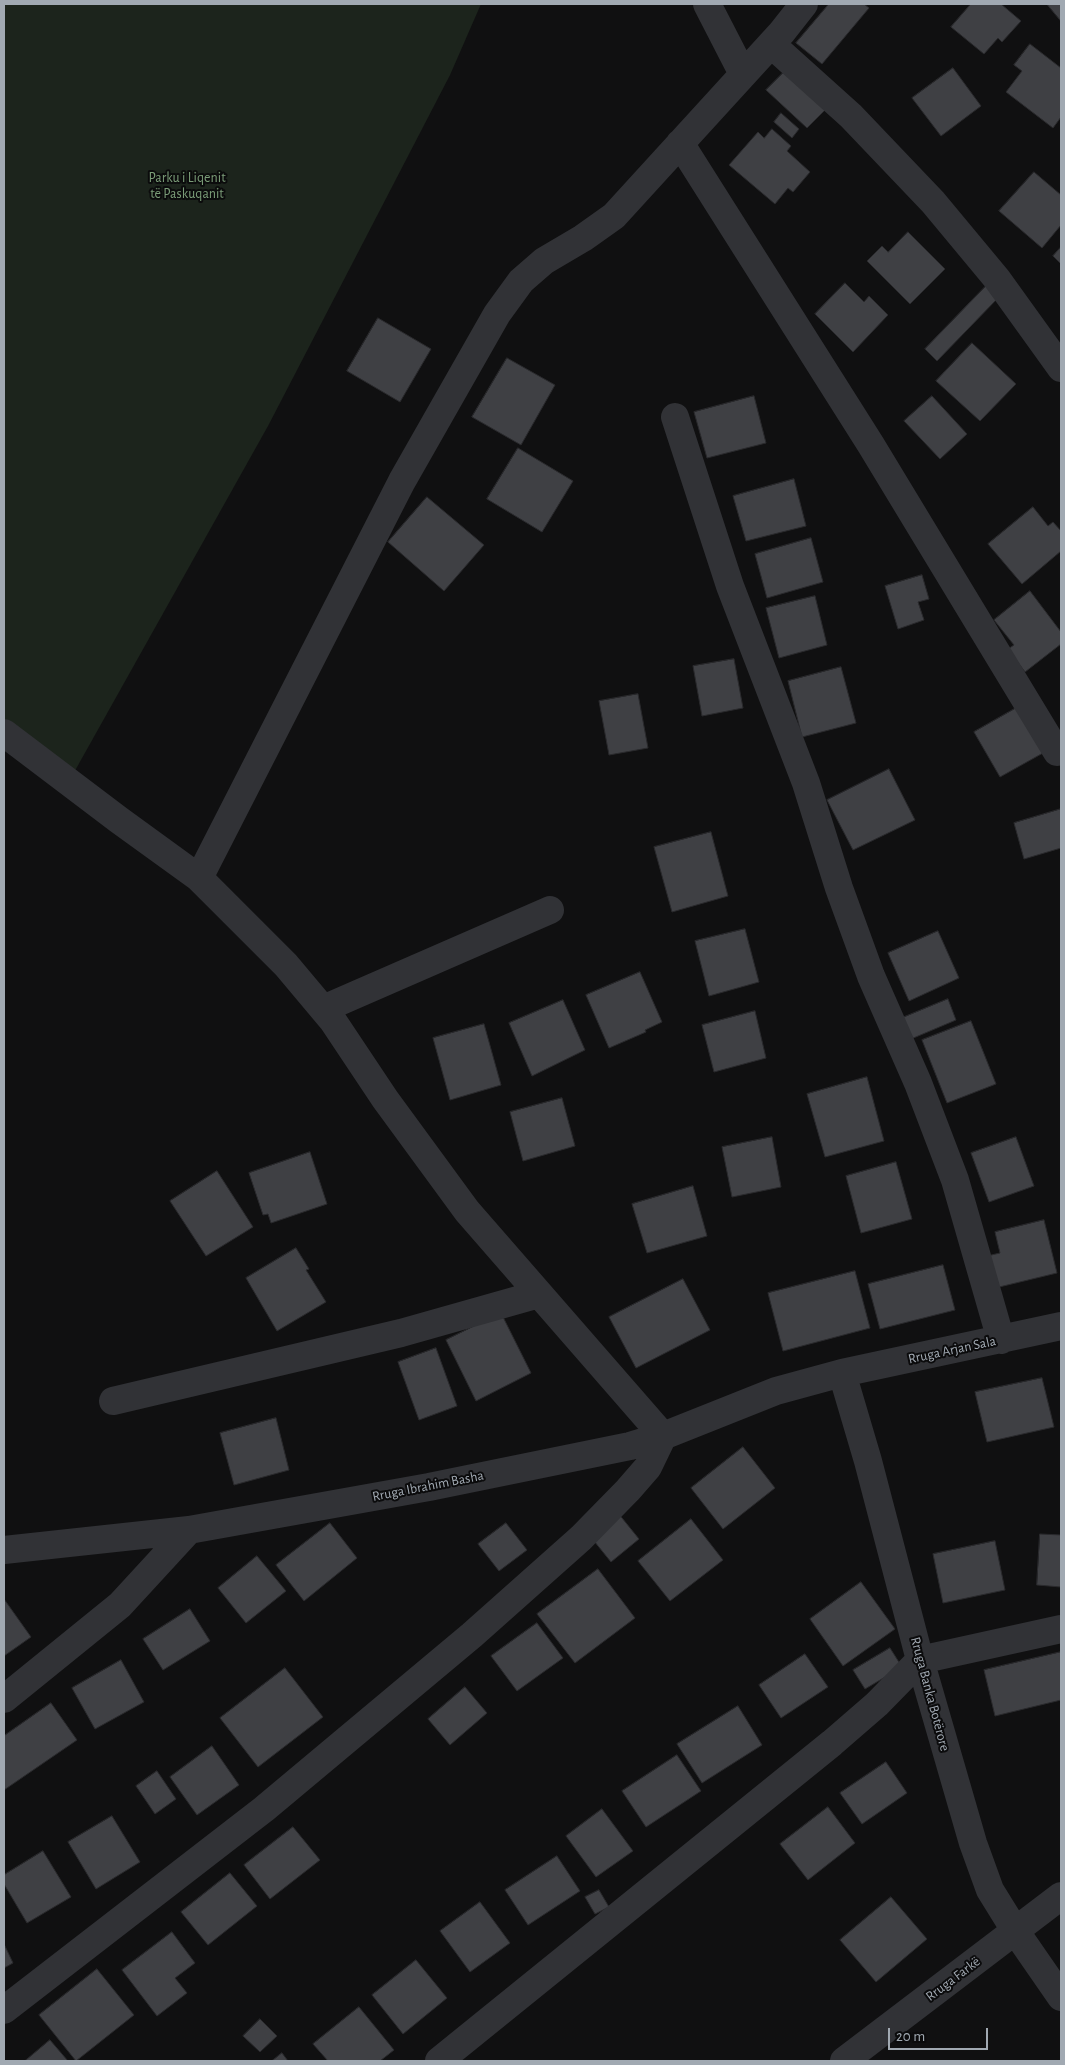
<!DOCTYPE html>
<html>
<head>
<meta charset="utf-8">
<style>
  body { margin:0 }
  #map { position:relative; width:1065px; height:2065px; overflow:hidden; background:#101011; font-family:"Alegreya Sans",sans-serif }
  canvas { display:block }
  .frame { position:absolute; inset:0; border:5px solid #a1a9b2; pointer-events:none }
  .scale { position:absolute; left:888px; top:2028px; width:100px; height:22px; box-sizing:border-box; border:2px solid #a1a9b2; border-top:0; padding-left:6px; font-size:15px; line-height:18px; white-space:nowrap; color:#a1a9b2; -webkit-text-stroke:4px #0b0b0c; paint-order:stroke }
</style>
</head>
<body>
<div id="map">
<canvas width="1065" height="2065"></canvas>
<div class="frame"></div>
<div class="scale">20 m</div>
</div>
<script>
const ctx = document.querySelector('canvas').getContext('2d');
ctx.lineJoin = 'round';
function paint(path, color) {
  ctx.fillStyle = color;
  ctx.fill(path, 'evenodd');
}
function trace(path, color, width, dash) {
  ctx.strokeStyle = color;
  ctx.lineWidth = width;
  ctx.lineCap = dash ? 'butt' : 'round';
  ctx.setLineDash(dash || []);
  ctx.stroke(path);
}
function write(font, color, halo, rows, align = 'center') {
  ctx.font = font + ' "Alegreya Sans",sans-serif';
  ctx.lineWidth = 4;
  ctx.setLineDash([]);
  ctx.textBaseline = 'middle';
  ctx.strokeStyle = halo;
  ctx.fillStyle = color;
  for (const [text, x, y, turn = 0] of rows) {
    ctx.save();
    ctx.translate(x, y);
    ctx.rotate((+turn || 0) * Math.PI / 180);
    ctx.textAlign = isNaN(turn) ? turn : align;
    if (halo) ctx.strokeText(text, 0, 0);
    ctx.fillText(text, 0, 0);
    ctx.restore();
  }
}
paint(new Path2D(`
  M 4,4 L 481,4 L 450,75 L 268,426 L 72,776 L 4,721 Z`), '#1c241c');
const building = new Path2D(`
  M 829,4 L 864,4 L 869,8 L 822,64 L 796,43 Z
  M 971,4 L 1001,4 L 1021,21 L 1002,42 L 998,38 L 984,54 L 951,27 Z
  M 1047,4 L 1061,4 L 1061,21 Z
  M 1030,44 L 1061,68 L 1061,117 L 1053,128 L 1006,92 L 1022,71 L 1014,65 Z
  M 953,68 L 981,106 L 941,136 L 912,98 Z
  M 784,72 L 825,110 L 807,128 L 766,90 Z
  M 781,113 L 799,129 L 792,138 L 774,122 Z
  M 772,129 L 791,146 L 787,151 L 810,172 L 793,192 L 788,188 L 775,204 L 729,165 L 758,132 L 764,138 Z
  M 1034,172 L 1061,195 L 1061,225 L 1042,248 L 999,211 Z
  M 908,232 L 945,269 L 910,304 L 867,261 L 882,246 L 888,252 Z
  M 1061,247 L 1061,264 L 1053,256 Z
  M 845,283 L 864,302 L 869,296 L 888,315 L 853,352 L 815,314 Z
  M 986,286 L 998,298 L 937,361 L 925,349 Z
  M 378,318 L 431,349 L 400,402 L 347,371 Z
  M 972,343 L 1016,384 L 980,421 L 936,381 Z
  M 507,358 L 555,385 L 521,445 L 472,417 Z
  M 754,396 L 766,443 L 707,458 L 694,412 Z
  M 932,396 L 967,434 L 940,459 L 904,421 Z
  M 518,448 L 573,481 L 542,532 L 487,499 Z
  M 794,479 L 806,526 L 746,541 L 733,496 Z
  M 427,497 L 484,545 L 444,591 L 388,542 Z
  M 1033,507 L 1048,526 L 1053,522 L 1061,531 L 1061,551 L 1022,584 L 988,544 Z
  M 811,538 L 823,582 L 767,598 L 755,554 Z
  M 922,575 L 929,599 L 918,602 L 924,620 L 898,629 L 885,586 Z
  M 1030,591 L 1061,632 L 1061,644 L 1025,672 L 1008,649 L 1014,645 L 994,620 Z
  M 815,596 L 827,645 L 779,658 L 766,608 Z
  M 734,659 L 743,708 L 702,716 L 693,666 Z
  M 841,667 L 856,723 L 802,737 L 788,681 Z
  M 638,694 L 648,748 L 609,755 L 599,701 Z
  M 1018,707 L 1043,753 L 1000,777 L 974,732 Z
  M 889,769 L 915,820 L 853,850 L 827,800 Z
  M 1061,809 L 1061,848 L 1024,859 L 1014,823 Z
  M 711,832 L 728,896 L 672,912 L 654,847 Z
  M 745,929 L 759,982 L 709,996 L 695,941 Z
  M 938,931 L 959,978 L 909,1001 L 888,953 Z
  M 640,972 L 662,1022 L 645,1030 L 646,1032 L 609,1048 L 586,995 Z
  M 948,999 L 956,1020 L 911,1039 L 902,1018 Z
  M 563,1000 L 585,1050 L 532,1076 L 509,1023 Z
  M 755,1011 L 766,1058 L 714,1072 L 702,1025 Z
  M 971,1021 L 996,1084 L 947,1103 L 922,1040 Z
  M 484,1024 L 501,1085 L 450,1100 L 433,1038 Z
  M 867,1077 L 884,1141 L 825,1157 L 807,1094 Z
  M 562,1098 L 575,1146 L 523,1161 L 510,1112 Z
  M 772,1137 L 781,1187 L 732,1197 L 722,1147 Z
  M 1016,1137 L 1034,1186 L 989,1202 L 971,1153 Z
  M 310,1152 L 327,1204 L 271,1223 L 268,1214 L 263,1215 L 249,1173 Z
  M 896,1162 L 912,1219 L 861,1233 L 846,1176 Z
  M 217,1171 L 253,1227 L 206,1256 L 170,1201 Z
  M 693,1186 L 707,1236 L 647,1253 L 632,1204 Z
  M 1044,1220 L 1057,1273 L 995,1288 L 987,1256 L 1000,1253 L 995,1232 Z
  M 296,1248 L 309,1269 L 306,1270 L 326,1302 L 277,1331 L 246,1278 Z
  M 943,1265 L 955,1310 L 880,1329 L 868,1284 Z
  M 855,1271 L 870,1328 L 783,1351 L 768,1293 Z
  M 683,1279 L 710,1330 L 636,1368 L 609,1317 Z
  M 501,1313 L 531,1373 L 476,1401 L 446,1340 Z
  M 436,1348 L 457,1406 L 419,1420 L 398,1362 Z
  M 1042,1378 L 1054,1427 L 987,1442 L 975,1392 Z
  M 276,1418 L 289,1470 L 234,1485 L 220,1433 Z
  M 743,1447 L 775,1488 L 723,1529 L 691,1488 Z
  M 618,1513 L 639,1539 L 611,1562 L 590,1536 Z
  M 691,1519 L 723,1560 L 670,1601 L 638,1561 Z
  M 330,1523 L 357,1558 L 304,1601 L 276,1565 Z
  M 506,1523 L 527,1550 L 499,1571 L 478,1544 Z
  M 1040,1534 L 1061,1535 L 1061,1587 L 1037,1585 Z
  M 995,1541 L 1005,1590 L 943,1603 L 933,1554 Z
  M 257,1556 L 286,1591 L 246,1623 L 218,1588 Z
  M 598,1569 L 635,1618 L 575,1663 L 537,1614 Z
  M 861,1582 L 895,1629 L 843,1666 L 810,1619 Z
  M 4,1599 L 31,1637 L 4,1656 Z
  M 190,1609 L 210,1641 L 163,1670 L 143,1639 Z
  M 537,1623 L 563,1658 L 517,1691 L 491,1656 Z
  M 890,1648 L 902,1667 L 865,1689 L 853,1670 Z
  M 1061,1652 L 1061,1700 L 995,1716 L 984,1670 Z
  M 805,1654 L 828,1687 L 781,1718 L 759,1685 Z
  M 121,1660 L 144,1702 L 95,1729 L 72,1688 Z
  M 285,1668 L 323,1717 L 258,1767 L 220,1718 Z
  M 465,1687 L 487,1713 L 450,1745 L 428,1719 Z
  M 51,1703 L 77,1740 L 4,1790 L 4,1736 Z
  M 738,1706 L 762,1745 L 702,1783 L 677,1744 Z
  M 212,1746 L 239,1785 L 197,1815 L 170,1777 Z
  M 677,1755 L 701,1791 L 646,1827 L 622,1791 Z
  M 886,1762 L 907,1793 L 862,1824 L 840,1793 Z
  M 157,1771 L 176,1799 L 155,1814 L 136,1786 Z
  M 828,1807 L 855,1843 L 808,1880 L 780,1844 Z
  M 602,1809 L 633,1851 L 596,1877 L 566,1836 Z
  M 112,1816 L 140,1862 L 96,1889 L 68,1842 Z
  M 293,1827 L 320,1860 L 270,1899 L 244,1865 Z
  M 43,1851 L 71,1897 L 27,1923 L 4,1884 L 4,1875 Z
  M 557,1856 L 580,1891 L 528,1925 L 505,1890 Z
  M 230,1873 L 257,1906 L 208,1945 L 181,1912 Z
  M 599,1890 L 609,1907 L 595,1914 L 585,1897 Z
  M 891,1897 L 927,1939 L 876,1982 L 840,1940 Z
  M 480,1902 L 510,1943 L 470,1972 L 440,1931 Z
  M 172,1932 L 195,1963 L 175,1978 L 187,1993 L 157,2016 L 122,1970 Z
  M 4,1944 L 13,1963 L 4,1968 Z
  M 416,1960 L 447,1998 L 403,2034 L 372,1995 Z
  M 97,1969 L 134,2015 L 76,2061 L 39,2015 Z
  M 359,2007 L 394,2050 L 380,2061 L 328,2061 L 313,2044 Z
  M 260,2019 L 277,2036 L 260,2052 L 243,2036 Z
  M 50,2040 L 68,2061 L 25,2061 Z
  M 282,2053 L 288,2061 L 272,2061 Z`);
paint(building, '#3f4044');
trace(building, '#2a2a2d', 1);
trace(new Path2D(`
  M 707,4 L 743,74
  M 771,44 L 851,116 L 933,202 L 997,279 L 1061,368
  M 680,143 L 871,445 L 1057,752
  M 675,417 L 730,586 L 806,783 L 839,888 L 871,976 L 918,1083 L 955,1180 L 1001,1340
  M 4,733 L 119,820 L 199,878 L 286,965 L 333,1021 L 385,1099 L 467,1211 L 663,1436 L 648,1467 L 628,1490 L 581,1538 L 472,1635 L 264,1809 L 4,2010
  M 199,878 L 402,481 L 497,314 L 521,281 L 544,261 L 583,238 L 614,216 L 782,32 L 804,4
  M 323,1009 L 550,910
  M 842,1373 L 868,1461 L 920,1660 L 973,1843 L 990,1890 L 1016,1932 L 1061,1997
  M 113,1401 L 401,1333 L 539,1294
  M 4,1550 L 189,1530 L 429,1487 L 630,1446 L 663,1436 L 776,1391 L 842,1373 L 1061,1326
  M 4,1699 L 120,1605 L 189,1530
  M 439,2061 L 832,1743 L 877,1704 L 920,1660 L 1061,1629
  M 844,2061 L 1061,1896`), '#313236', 28);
write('14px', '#7b9d78', '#0b0b0c', [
  ["Parku i Liqenit",187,178],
  ["të Paskuqanit",187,194]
]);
write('14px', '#a1a9b2', '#0b0b0c', [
  ["Rruga Arjan Sala",952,1350,-12],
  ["Rruga Ibrahim Basha",428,1486,-11],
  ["Rruga Banka Botërore",930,1694,75],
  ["Rruga Farkë",953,1979,-37]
]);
</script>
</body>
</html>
